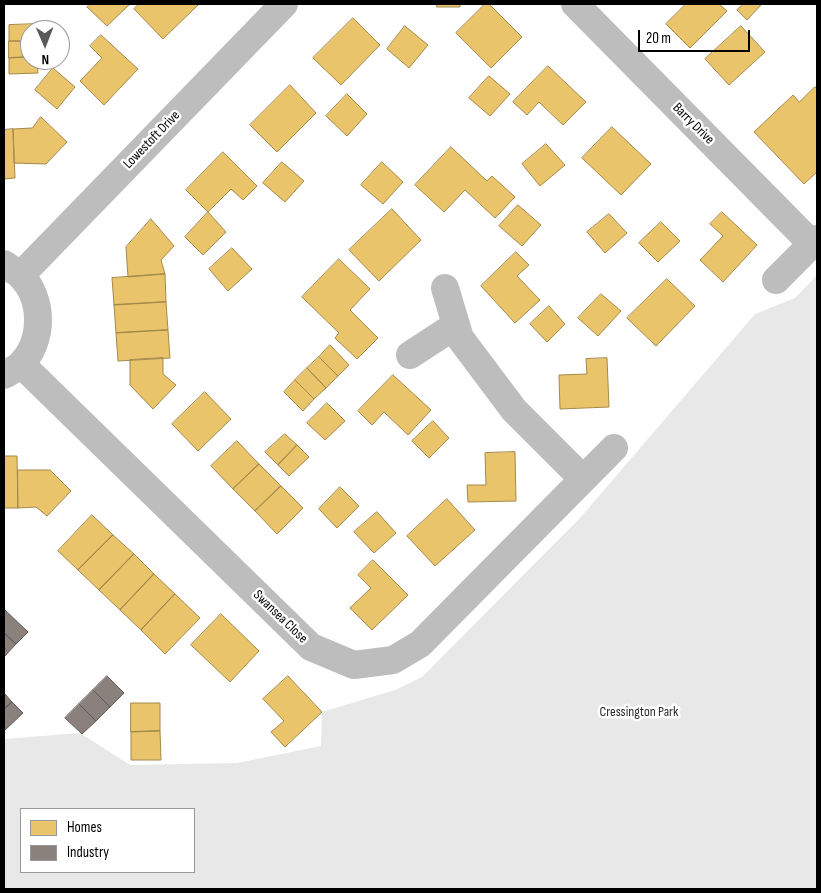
<!DOCTYPE html>
<html>
<head>
<meta charset="utf-8">
<style>
  body { margin:0 }
  #map { position:relative; width:821px; height:893px; overflow:hidden; background:#fff; font-family:"Sofia Sans Condensed",sans-serif }
  canvas { display:block }
  .frame { position:absolute; inset:0; border:5px solid #000; pointer-events:none }
  .legend { position:absolute; left:20px; top:808px; width:175px; height:65px; box-sizing:border-box; background:#fff; border:1px solid #999; margin:0; padding:6px 9px; list-style:none; font-size:15px; color:#000 }
  .legend li { display:flex; align-items:center; gap:10px; height:25px }
  .legend b { width:25px; border:1px solid #999 }
  .north { position:absolute; left:20px; top:20px; width:50px; height:50px; box-sizing:border-box; background:#fff; border:1px solid #999; border-radius:50%; rotate:179deg; font-size:14px; font-weight:700; line-height:20px; text-align:center; color:#000 }
  .north::after { content:''; display:block; margin:auto; width:18px; height:22px; background:#595959; clip-path:polygon(50% 0,100% 100%,50% 72%,0 100%) }
  .scale { position:absolute; left:638px; top:30px; width:112px; height:22px; box-sizing:border-box; border:2px solid #000; border-top:0; padding-left:6px; font-size:15px; line-height:18px; white-space:nowrap; color:#000; -webkit-text-stroke:4px #fff; paint-order:stroke }
</style>
</head>
<body>
<div id="map">
<canvas width="821" height="893"></canvas>
<div class="frame"></div>
<ul class="legend">
<li><b style="height:14px;background:#e9c46a"></b>Homes</li>
<li><b style="height:14px;background:#8a817c"></b>Industry</li>
</ul>
<div class="north">N</div>
<div class="scale">20 m</div>
</div>
<script>
const ctx = document.querySelector('canvas').getContext('2d');
ctx.lineJoin = 'round';
function paint(path, color) {
  ctx.fillStyle = color;
  ctx.fill(path, 'evenodd');
}
function trace(path, color, width, dash) {
  ctx.strokeStyle = color;
  ctx.lineWidth = width;
  ctx.lineCap = dash ? 'butt' : 'round';
  ctx.setLineDash(dash || []);
  ctx.stroke(path);
}
function write(font, color, halo, rows, align = 'center') {
  ctx.font = font + ' "Sofia Sans Condensed",sans-serif';
  ctx.lineWidth = 5;
  ctx.setLineDash([]);
  ctx.textBaseline = 'middle';
  ctx.strokeStyle = halo;
  ctx.fillStyle = color;
  for (const [text, x, y, turn = 0] of rows) {
    ctx.save();
    ctx.translate(x, y);
    ctx.rotate((+turn || 0) * Math.PI / 180);
    ctx.textAlign = isNaN(turn) ? turn : align;
    if (halo) ctx.strokeText(text, 0, 0);
    ctx.fillText(text, 0, 0);
    ctx.restore();
  }
}
paint(new Path2D(`
  M 817,275 L 817,889 L 4,889 L 4,739 L 80,733 L 130,765 L 237,763 L 321,746 L 322,712 L 395,690 L 422,677 L 580,518 L 755,314 L 795,298 ZM 21,809 L 194,809 L 194,872 L 21,872 Z`), '#e8e8e8');
const homes = new Path2D(`
  M 90,4 L 127,4 L 129,5 L 107,26 L 87,7 Z
  M 139,4 L 199,4 L 163,39 L 134,9 Z
  M 437,4 L 460,4 L 460,7 L 437,7 Z
  M 485,4 L 489,4 L 522,37 L 491,68 L 456,33 Z
  M 686,4 L 719,4 L 727,11 L 690,48 L 666,24 Z
  M 744,4 L 762,4 L 747,20 L 737,10 Z
  M 353,18 L 380,45 L 341,85 L 313,58 Z
  M 37,24 L 37,30 L 30,30 L 30,41 L 9,41 L 9,25 Z
  M 405,26 L 428,45 L 409,68 L 387,49 Z
  M 741,26 L 765,52 L 729,85 L 705,59 Z
  M 101,35 L 138,69 L 104,105 L 80,81 L 102,58 L 90,46 Z
  M 9,41 L 30,41 L 30,57 L 9,58 Z
  M 30,57 L 30,60 L 37,60 L 38,73 L 9,74 L 9,58 Z
  M 548,66 L 586,102 L 563,125 L 539,102 L 527,115 L 513,102 Z
  M 53,68 L 75,87 L 57,109 L 35,90 Z
  M 489,76 L 510,94 L 490,116 L 469,98 Z
  M 290,85 L 316,113 L 277,152 L 250,125 Z
  M 815,87 L 817,89 L 817,172 L 804,184 L 754,132 L 793,95 L 799,102 Z
  M 347,94 L 367,114 L 347,136 L 326,116 Z
  M 41,117 L 67,142 L 46,164 L 14,163 L 13,129 L 32,128 Z
  M 612,127 L 651,164 L 621,195 L 582,158 Z
  M 13,129 L 15,178 L 4,179 L 4,130 Z
  M 546,144 L 565,165 L 540,186 L 522,164 Z
  M 451,147 L 487,181 L 492,176 L 515,197 L 495,218 L 465,190 L 444,212 L 415,185 Z
  M 223,152 L 257,186 L 243,200 L 231,189 L 208,212 L 186,190 Z
  M 282,162 L 304,181 L 285,202 L 263,183 Z
  M 382,162 L 403,182 L 383,204 L 361,185 Z
  M 518,205 L 541,225 L 522,246 L 499,226 Z
  M 392,209 L 421,240 L 379,281 L 349,250 Z
  M 208,212 L 226,232 L 203,255 L 185,237 Z
  M 722,212 L 757,245 L 723,282 L 700,260 L 723,236 L 710,224 Z
  M 609,214 L 627,233 L 605,253 L 587,232 Z
  M 151,219 L 174,246 L 161,260 L 165,274 L 128,277 L 126,247 Z
  M 661,222 L 680,241 L 658,262 L 639,243 Z
  M 232,248 L 252,269 L 228,291 L 209,269 Z
  M 516,252 L 529,265 L 517,276 L 540,300 L 515,323 L 481,286 Z
  M 339,259 L 370,289 L 350,310 L 378,338 L 357,359 L 335,338 L 339,333 L 302,297 Z
  M 165,274 L 166,302 L 114,305 L 112,278 Z
  M 667,279 L 695,306 L 656,346 L 627,318 Z
  M 601,294 L 621,311 L 598,336 L 578,318 Z
  M 166,302 L 168,330 L 116,333 L 114,305 Z
  M 549,306 L 565,324 L 547,342 L 530,324 Z
  M 168,330 L 170,358 L 118,361 L 116,333 Z
  M 330,345 L 349,365 L 338,376 L 319,357 Z
  M 319,357 L 338,376 L 326,388 L 307,368 Z
  M 163,358 L 163,374 L 176,385 L 153,409 L 130,385 L 130,360 Z
  M 607,358 L 609,407 L 560,409 L 559,375 L 587,374 L 586,359 Z
  M 307,368 L 326,388 L 314,399 L 295,380 Z
  M 393,375 L 431,410 L 408,435 L 384,412 L 372,425 L 358,411 Z
  M 295,380 L 314,399 L 303,411 L 284,392 Z
  M 205,392 L 231,419 L 198,451 L 172,424 Z
  M 327,403 L 345,421 L 325,440 L 307,423 Z
  M 433,421 L 449,438 L 429,458 L 412,441 Z
  M 285,434 L 297,445 L 278,465 L 265,452 Z
  M 237,441 L 259,464 L 233,489 L 211,466 Z
  M 297,445 L 309,457 L 289,476 L 278,465 Z
  M 515,452 L 516,501 L 468,502 L 467,485 L 486,485 L 485,453 Z
  M 4,456 L 17,456 L 18,508 L 4,508 Z
  M 259,464 L 281,486 L 255,511 L 233,489 Z
  M 18,470 L 50,470 L 71,491 L 47,516 L 36,507 L 18,508 Z
  M 281,486 L 303,508 L 277,534 L 255,511 Z
  M 340,487 L 359,506 L 337,528 L 319,509 Z
  M 447,499 L 475,530 L 435,566 L 407,536 Z
  M 377,512 L 396,533 L 374,553 L 354,532 Z
  M 92,515 L 113,535 L 78,570 L 58,551 Z
  M 113,535 L 134,554 L 99,590 L 78,570 Z
  M 134,554 L 154,574 L 120,610 L 99,590 Z
  M 373,560 L 408,595 L 372,630 L 350,608 L 371,588 L 358,575 Z
  M 154,574 L 175,594 L 141,630 L 120,610 Z
  M 175,594 L 200,618 L 165,654 L 141,630 Z
  M 221,614 L 259,651 L 230,682 L 191,645 Z
  M 288,676 L 322,712 L 285,747 L 271,732 L 284,721 L 263,699 Z
  M 131,703 L 160,703 L 160,731 L 131,732 Z
  M 160,731 L 161,760 L 131,760 L 131,732 Z`);
paint(homes, '#e9c46a');
trace(homes, '#a3894a', 1);
const industry = new Path2D(`
  M 5,610 L 28,632 L 16,644 L 4,633 Z
  M 4,633 L 16,644 L 4,657 Z
  M 107,676 L 124,693 L 110,707 L 93,690 Z
  M 93,690 L 110,707 L 96,721 L 79,704 Z
  M 4,693 L 12,702 L 4,709 Z
  M 12,702 L 23,713 L 4,731 L 4,709 Z
  M 79,704 L 96,721 L 82,734 L 65,718 Z`);
paint(industry, '#8a817c');
trace(industry, '#615a57', 1);
trace(new Path2D(`
  M 575,4 L 812,244
  M 4,264 C 9,268 16,271 20,275 C 44,298 44,342 20,365 C 16,369 9,372 4,375
  M 21,275 L 284,4
  M 776,280 L 817,239
  M 445,288 L 460,338 L 514,410 L 583,479
  M 410,355 L 456,325
  M 21,364 L 311,647 L 354,665 L 393,660 L 420,644 L 614,448`), '#bdbdbd', 28);
write('14px', '#000', '#fff', [
  ["Barry Drive",693,124,45],
  ["Lowestoft Drive",152,140,-46],
  ["Swansea Close",280,617,44]
]);
write('14px', '#2c2c2c', '#fff', [
  ["Cressington Park",639,712]
]);
</script>
</body>
</html>
